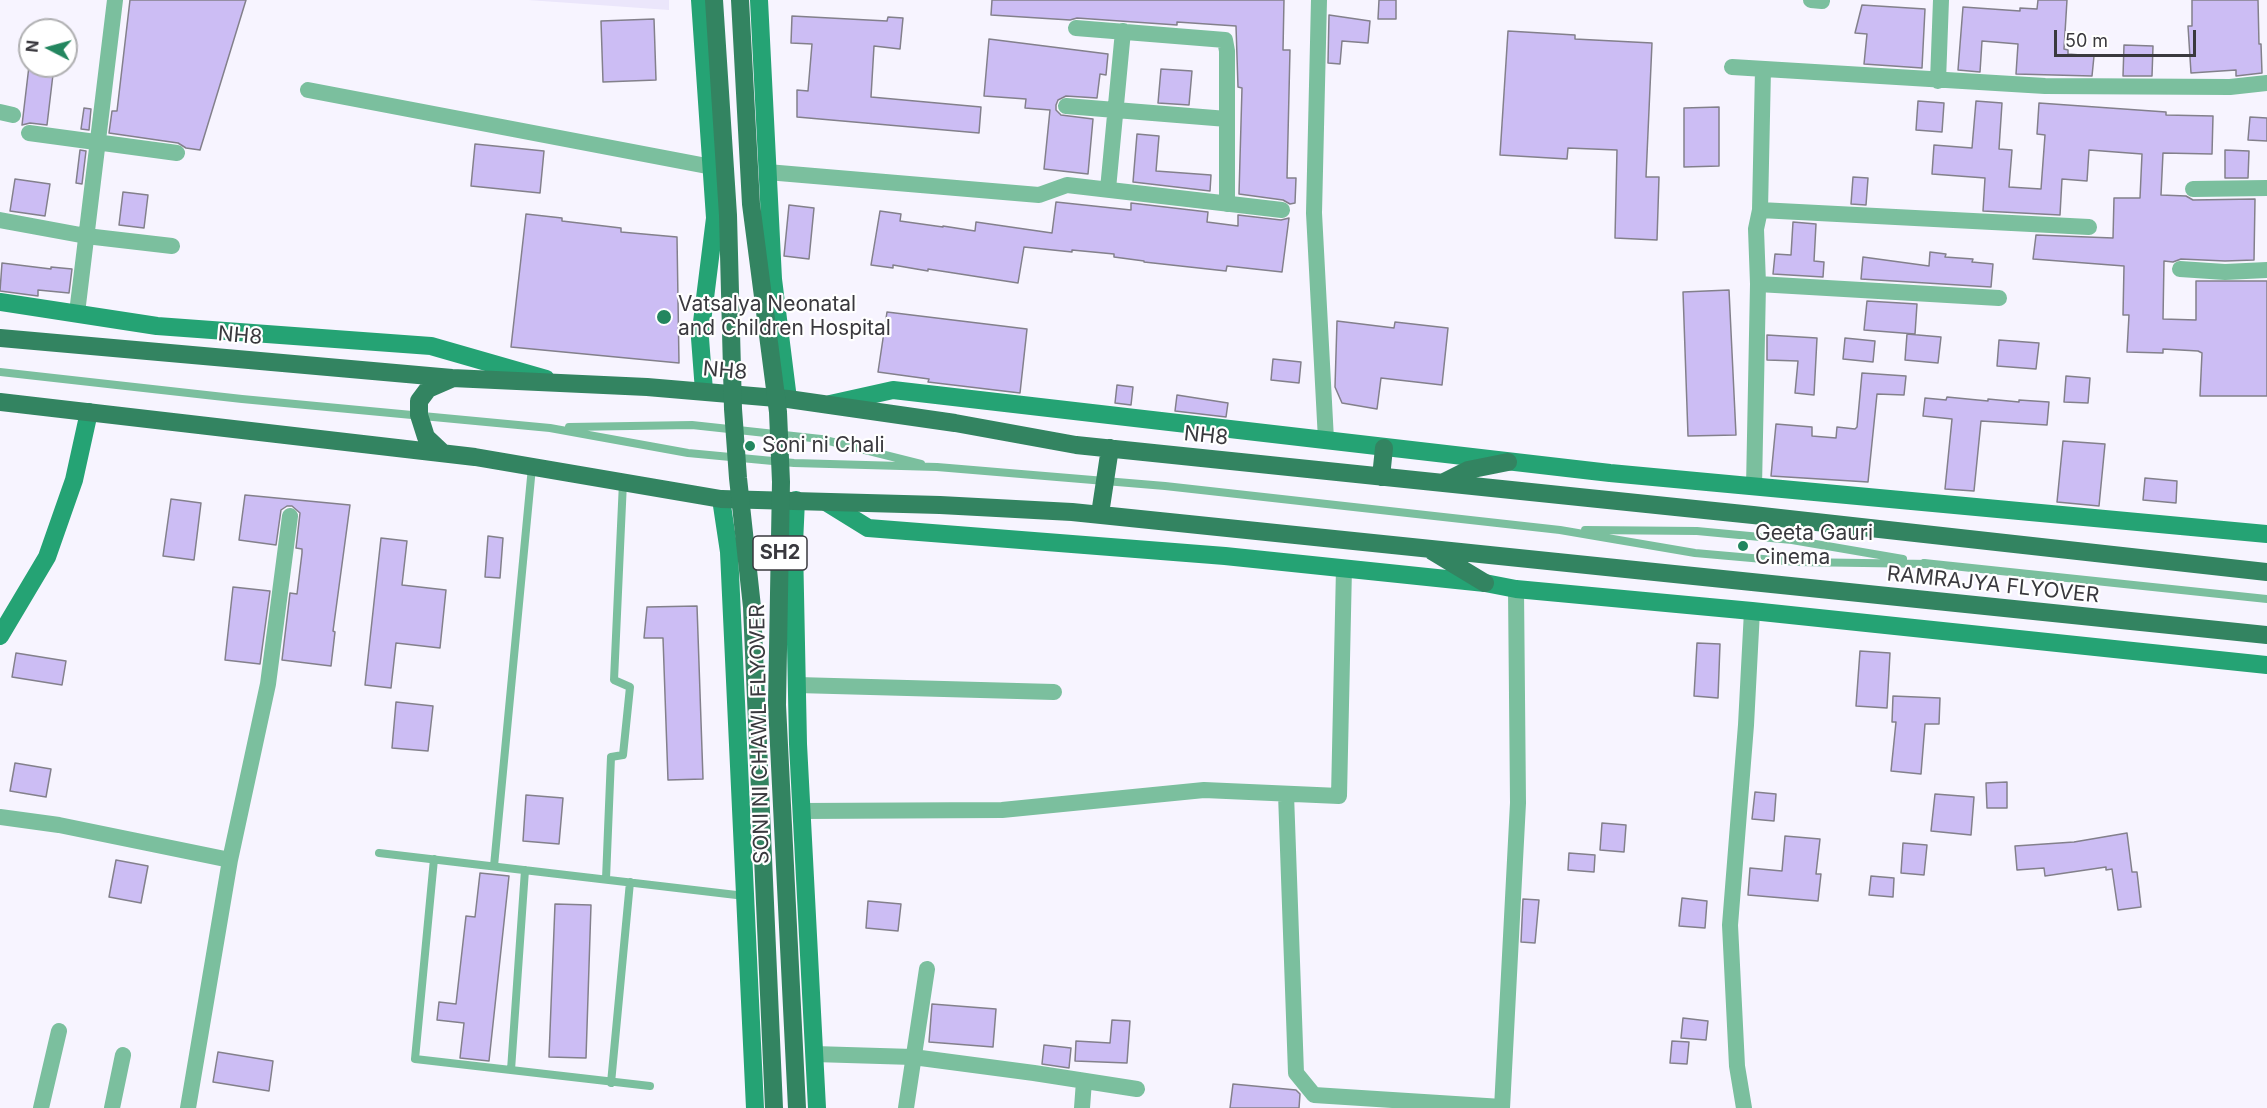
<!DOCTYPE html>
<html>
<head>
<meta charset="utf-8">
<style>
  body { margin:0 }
  #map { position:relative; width:2267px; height:1108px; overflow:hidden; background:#f7f4ff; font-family:Inter,sans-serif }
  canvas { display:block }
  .north { position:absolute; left:18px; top:18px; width:60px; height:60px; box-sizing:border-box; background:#fff; border:2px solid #b0b0b2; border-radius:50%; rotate:276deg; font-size:16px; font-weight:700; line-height:24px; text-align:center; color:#3a393e }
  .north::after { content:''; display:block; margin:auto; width:21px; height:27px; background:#23865f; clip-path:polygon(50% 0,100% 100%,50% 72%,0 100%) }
  .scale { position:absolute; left:2054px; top:30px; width:142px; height:27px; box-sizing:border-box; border:3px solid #3a393e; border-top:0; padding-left:8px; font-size:18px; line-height:21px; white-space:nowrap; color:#3a393e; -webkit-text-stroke:4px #fff; paint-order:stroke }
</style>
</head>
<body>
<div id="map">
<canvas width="2267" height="1108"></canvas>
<div class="north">N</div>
<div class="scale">50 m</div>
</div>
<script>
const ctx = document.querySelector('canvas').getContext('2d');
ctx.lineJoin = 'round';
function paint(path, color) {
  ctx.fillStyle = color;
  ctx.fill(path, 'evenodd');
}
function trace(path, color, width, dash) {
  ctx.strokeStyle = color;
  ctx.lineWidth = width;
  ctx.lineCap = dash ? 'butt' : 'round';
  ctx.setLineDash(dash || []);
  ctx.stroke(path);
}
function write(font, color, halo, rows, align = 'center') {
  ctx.font = font + ' Inter,sans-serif';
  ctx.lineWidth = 4.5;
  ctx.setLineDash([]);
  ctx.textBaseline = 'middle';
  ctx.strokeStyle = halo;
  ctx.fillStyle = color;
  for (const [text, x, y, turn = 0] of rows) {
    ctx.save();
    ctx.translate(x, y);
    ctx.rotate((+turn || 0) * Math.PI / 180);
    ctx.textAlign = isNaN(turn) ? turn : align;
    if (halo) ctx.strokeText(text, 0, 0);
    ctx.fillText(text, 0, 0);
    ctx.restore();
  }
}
paint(new Path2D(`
  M 528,0 L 669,0 L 669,10 Z`), '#ebe6fb');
const building = new Path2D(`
  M 130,0 L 246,0 L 200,150 L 186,148 L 178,143 L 109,133 L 112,111 L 117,111 Z
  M 992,0 L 1284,0 L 1283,50 L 1290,50 L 1287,178 L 1296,178 L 1295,203 L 1290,204 L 1283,200 L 1239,194 L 1242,88 L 1238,87 L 1236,26 L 1177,22 L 1177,25 L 1077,18 L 1070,20 L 991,15 Z
  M 1379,0 L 1396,0 L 1396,19 L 1378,19 Z
  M 2038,0 L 2067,0 L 2064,49 L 2068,50 L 2068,54 L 2094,56 L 2092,76 L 2016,74 L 2018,44 L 1982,41 L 1980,72 L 1958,70 L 1963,7 L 2020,11 L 2020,8 L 2037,9 Z
  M 2192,0 L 2258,0 L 2259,44 L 2261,44 L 2262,73 L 2236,76 L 2236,70 L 2191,73 L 2188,26 L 2192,26 Z
  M 1862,5 L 1925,9 L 1922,68 L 1864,64 L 1867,34 L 1855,33 Z
  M 1329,15 L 1370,21 L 1368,43 L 1342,41 L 1340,64 L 1328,63 Z
  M 792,16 L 887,21 L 888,17 L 903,18 L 900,49 L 874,46 L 871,97 L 981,107 L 979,133 L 797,117 L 797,90 L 808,91 L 812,44 L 791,43 Z
  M 654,19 L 656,80 L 603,82 L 601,21 Z
  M 1508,31 L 1575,35 L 1575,39 L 1652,43 L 1646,177 L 1659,177 L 1657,240 L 1615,238 L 1617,150 L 1568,148 L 1567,159 L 1500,155 Z
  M 989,39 L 1108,54 L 1106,75 L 1100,74 L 1097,98 L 1066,96 L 1058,100 L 1056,105 L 1056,110 L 1061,115 L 1093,119 L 1088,174 L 1044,169 L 1050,110 L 1025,108 L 1026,99 L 984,96 Z
  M 2124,45 L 2153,46 L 2152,76 L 2123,76 Z
  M 29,66 L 54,66 L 47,125 L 30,123 L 22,125 Z
  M 1161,69 L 1192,71 L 1189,105 L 1158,103 Z
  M 1918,101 L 1944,103 L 1942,132 L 1916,130 Z
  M 1976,101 L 2002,103 L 1999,149 L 2012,150 L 2009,187 L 2041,189 L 2045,135 L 2037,134 L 2039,103 L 2166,112 L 2166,115 L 2213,116 L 2212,154 L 2163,153 L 2161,195 L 2186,196 L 2193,200 L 2255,199 L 2254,260 L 2225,261 L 2181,259 L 2173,262 L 2164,261 L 2163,319 L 2196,320 L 2196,281 L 2267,281 L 2267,396 L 2200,396 L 2202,353 L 2198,351 L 2163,349 L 2163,353 L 2127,352 L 2129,315 L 2123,315 L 2124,266 L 2033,259 L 2036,235 L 2113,238 L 2114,198 L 2140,198 L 2142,154 L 2089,150 L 2087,181 L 2062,179 L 2060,215 L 1983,211 L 1985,178 L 1932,174 L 1934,145 L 1972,148 Z
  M 1719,107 L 1719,166 L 1684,167 L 1684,108 Z
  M 84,108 L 91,109 L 89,130 L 81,129 Z
  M 2250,117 L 2267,118 L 2267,141 L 2248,140 Z
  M 1137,134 L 1159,136 L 1156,171 L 1211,175 L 1210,191 L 1133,182 Z
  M 475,144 L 544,151 L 540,193 L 471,186 Z
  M 80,150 L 86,151 L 82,184 L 76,183 Z
  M 2225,150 L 2249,151 L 2248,178 L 2225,178 Z
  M 1853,177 L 1868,178 L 1866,205 L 1851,204 Z
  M 15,179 L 50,184 L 45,216 L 10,211 Z
  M 123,192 L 148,195 L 144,228 L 119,225 Z
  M 1056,202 L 1131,210 L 1131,203 L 1208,212 L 1207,222 L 1238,226 L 1238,215 L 1281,220 L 1289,218 L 1282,272 L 1227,266 L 1226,271 L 1144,262 L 1144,261 L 1114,257 L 1114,254 L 1072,250 L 1072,252 L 1024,247 L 1018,283 L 928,269 L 928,271 L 893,265 L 893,268 L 871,265 L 880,211 L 901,214 L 900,221 L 943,227 L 943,226 L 975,231 L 976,222 L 1052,233 Z
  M 789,205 L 814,208 L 809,259 L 784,256 Z
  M 526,214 L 562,218 L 562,221 L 621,228 L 621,232 L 677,237 L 679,363 L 511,347 Z
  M 1793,222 L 1816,224 L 1814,261 L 1824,262 L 1823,277 L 1773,274 L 1775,254 L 1791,255 Z
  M 1930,252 L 1946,254 L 1945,257 L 1973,259 L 1972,262 L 1993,264 L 1991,287 L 1861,279 L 1863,257 L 1929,266 Z
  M 2,263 L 51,269 L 51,267 L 72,269 L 69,293 L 38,290 L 38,296 L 0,291 Z
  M 1729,290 L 1736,435 L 1688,436 L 1683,292 Z
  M 1867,301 L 1917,304 L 1915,334 L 1864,330 Z
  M 887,312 L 1027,329 L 1020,393 L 928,382 L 929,379 L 878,372 Z
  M 1337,321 L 1394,328 L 1395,322 L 1448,328 L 1442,385 L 1381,378 L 1377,409 L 1342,403 L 1335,387 Z
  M 1907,334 L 1941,337 L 1938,363 L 1905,360 Z
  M 1767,335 L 1817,338 L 1814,395 L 1795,393 L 1798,361 L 1767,360 Z
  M 1845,338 L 1875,341 L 1873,362 L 1843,359 Z
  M 1999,340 L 2039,343 L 2036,369 L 1997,366 Z
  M 1273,359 L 1301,362 L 1299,383 L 1271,380 Z
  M 1862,373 L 1906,376 L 1904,395 L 1877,394 L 1868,482 L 1771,476 L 1776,424 L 1812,427 L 1812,436 L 1836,438 L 1837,427 L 1855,429 L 1857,427 Z
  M 2066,376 L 2090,378 L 2088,403 L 2064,402 Z
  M 1117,385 L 1133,387 L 1131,405 L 1115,403 Z
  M 1177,395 L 1228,403 L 1226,417 L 1175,411 Z
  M 1947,397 L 1988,401 L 1988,399 L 2019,402 L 2019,400 L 2049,402 L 2047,425 L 1981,421 L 1974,491 L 1945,489 L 1952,419 L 1923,416 L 1925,398 L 1946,400 Z
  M 2063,441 L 2105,444 L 2099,506 L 2057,502 Z
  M 2145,478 L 2177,481 L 2176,503 L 2143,500 Z
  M 245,495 L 350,505 L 333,631 L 335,632 L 331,666 L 282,660 L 290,593 L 297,594 L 302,553 L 302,549 L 296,548 L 300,513 L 292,506 L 287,506 L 281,510 L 276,545 L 239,540 Z
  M 171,499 L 201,503 L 194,560 L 163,556 Z
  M 488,536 L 503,538 L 500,578 L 485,577 Z
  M 381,538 L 407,541 L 402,585 L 446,590 L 440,648 L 396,643 L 391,688 L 365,685 Z
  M 233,587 L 270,591 L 260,664 L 225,660 Z
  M 697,606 L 703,779 L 668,780 L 663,638 L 644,638 L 647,607 Z
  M 1697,643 L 1720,644 L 1718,698 L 1694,696 Z
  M 1860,651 L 1890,653 L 1887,708 L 1856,706 Z
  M 16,653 L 66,661 L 62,685 L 12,677 Z
  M 1893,696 L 1940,698 L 1939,724 L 1925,724 L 1921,774 L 1891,771 L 1896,722 L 1892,722 Z
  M 396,702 L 433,706 L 428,751 L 392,748 Z
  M 15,763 L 51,769 L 46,797 L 10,791 Z
  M 2007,782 L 2007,808 L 1987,808 L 1986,783 Z
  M 1755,792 L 1776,794 L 1774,821 L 1752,819 Z
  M 1935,794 L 1974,797 L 1971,835 L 1931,831 Z
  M 526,795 L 563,798 L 559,844 L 523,841 Z
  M 1602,823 L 1626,825 L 1624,852 L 1600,850 Z
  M 2127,833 L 2132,872 L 2137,872 L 2141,907 L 2118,910 L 2112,869 L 2106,870 L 2106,867 L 2045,876 L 2044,868 L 2017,870 L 2015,846 L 2074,842 Z
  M 1785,836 L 1820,839 L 1816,874 L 1821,874 L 1818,901 L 1748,895 L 1750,868 L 1782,871 Z
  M 1903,843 L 1927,845 L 1924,875 L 1901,873 Z
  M 1569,853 L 1595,855 L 1594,872 L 1568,870 Z
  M 116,860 L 148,866 L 141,903 L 109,897 Z
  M 480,873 L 509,876 L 489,1061 L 460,1058 L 464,1023 L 437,1020 L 439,1002 L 456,1004 L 466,916 L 475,917 Z
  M 1871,876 L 1894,878 L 1893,897 L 1869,895 Z
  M 1682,898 L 1707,901 L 1705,928 L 1679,926 Z
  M 1523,899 L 1539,900 L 1535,943 L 1521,942 Z
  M 868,901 L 901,904 L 898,931 L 866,928 Z
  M 555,904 L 591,905 L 586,1058 L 549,1057 Z
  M 932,1004 L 996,1009 L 993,1047 L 929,1042 Z
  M 1683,1018 L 1708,1021 L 1706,1040 L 1681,1038 Z
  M 1112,1020 L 1130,1021 L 1127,1063 L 1075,1061 L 1076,1041 L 1110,1043 Z
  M 1672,1041 L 1689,1042 L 1687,1064 L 1670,1063 Z
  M 1044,1045 L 1071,1048 L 1069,1068 L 1042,1064 Z
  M 218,1052 L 273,1061 L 269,1091 L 213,1082 Z
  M 1233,1084 L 1296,1090 L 1300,1094 L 1299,1108 L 1230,1108 Z`);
paint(building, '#ccbdf4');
trace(building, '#83808b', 1.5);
trace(new Path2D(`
  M 0,372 L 242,399 L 550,428 L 688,453 L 794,463 L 937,467 L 1165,486 L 1560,530 L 1695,553 L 1797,562 L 1929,564
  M 569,427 L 692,425 L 821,439 L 921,464
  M 1585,530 L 1697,531 L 1792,540 L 1903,559
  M 1924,563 L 2267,599
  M 379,853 L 745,896
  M 434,859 L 415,1059 L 650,1086
  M 494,866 L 532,467
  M 606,879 L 611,757 L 623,755 L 630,687 L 614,680 L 623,482
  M 511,1070 L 525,870
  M 611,1083 L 630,882`), '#7bbf9e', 8);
trace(new Path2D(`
  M 1319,0 L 1314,213 L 1326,440
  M 1811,0 L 1822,1
  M 1076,28 L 1225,40 L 1227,51 L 1227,204
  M 1732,67 L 2045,86 L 2230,87 L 2267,83
  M 1938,81 L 1941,0
  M 308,90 L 712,167
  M 1066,106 L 1227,119
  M 0,112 L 13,115
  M 29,133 L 177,153
  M 767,172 L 1039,195 L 1067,185 L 1282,210
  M 1108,189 L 1123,31
  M 2193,189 L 2267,188
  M 1760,210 L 2089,227
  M 0,220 L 86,236 L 172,246
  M 2180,269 L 2225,272 L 2267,270
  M 1758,284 L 1999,298
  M 77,313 L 115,0
  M 1754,487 L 1758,284 L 1756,229 L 1760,210 L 1763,69
  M 797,685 L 1054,692
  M 1286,794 L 1296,1073 L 1314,1095 L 1502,1107
  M 801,811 L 1002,810 L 1204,790 L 1339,796 L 1344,568
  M 0,817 L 59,825 L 230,860
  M 814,1054 L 913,1057 L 1034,1073 L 1137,1089
  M 41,1108 L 59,1031
  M 112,1108 L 123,1055
  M 188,1108 L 230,860 L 268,684 L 290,516
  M 906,1108 L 927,969
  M 1082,1108 L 1084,1081
  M 1502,1108 L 1518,803 L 1516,589
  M 1744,1108 L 1737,1066 L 1730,925 L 1746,725 L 1752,611`), '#7bbf9e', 16);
trace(new Path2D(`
  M 700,0 L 715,218 L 700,338 L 704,391
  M 759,0 L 773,279 L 788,399
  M 0,302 L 157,326 L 431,346 L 546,379
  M 830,404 L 893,390 L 1610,473 L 2267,534
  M 721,499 L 729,552 L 755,1108
  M 796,500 L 794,544 L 798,744 L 817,1108
  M 826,502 L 868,528 L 1225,556 L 1485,583 L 1516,589 L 1752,611 L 2267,665
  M 0,636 L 47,557 L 74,480 L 89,412`), '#25a374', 18);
trace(new Path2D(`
  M 0,338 L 452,378 L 647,387 L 788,399 L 955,423 L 1076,445 L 1753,515 L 2267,572
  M 0,402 L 475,457 L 721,499 L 940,505 L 1072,512 L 2267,635
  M 443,453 L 426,437 L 419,415 L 419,401 L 428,389 L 451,379
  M 1381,477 L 1384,448
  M 1442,483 L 1468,470 L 1508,462
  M 1100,514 L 1110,448
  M 1432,551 L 1485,583`), '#338461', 18);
trace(new Path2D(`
  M 714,0 L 728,215 L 733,409 L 738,478 L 752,607 L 774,1108
  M 740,0 L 751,204 L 778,412 L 781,482 L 777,705 L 797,1108`), '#338461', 18);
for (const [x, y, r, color] of [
  [664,317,8,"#23865f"],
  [750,446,6,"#23865f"],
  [1743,546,6,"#23865f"]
]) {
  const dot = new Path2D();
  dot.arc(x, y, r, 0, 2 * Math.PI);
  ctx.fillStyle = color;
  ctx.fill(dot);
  trace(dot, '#fff', 2);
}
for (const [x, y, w] of [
  [780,553,54]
]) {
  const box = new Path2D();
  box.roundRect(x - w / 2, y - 17, w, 34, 4.5);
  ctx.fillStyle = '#fff';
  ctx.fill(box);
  trace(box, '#3a393e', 1.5);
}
write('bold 20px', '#3a393e', null, [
  ["SH2",780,553]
]);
write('21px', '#3a393e', '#fff', [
  ["Vatsalya Neonatal",678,305],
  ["and Children Hospital",678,329],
  ["Soni ni Chali",762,446],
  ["Geeta Gauri",1755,534],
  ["Cinema",1755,558]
], 'left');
write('21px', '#3a393e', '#fff', [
  ["NH8",240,336,5],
  ["NH8",725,371,5],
  ["NH8",1206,436,6],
  ["RAMRAJYA FLYOVER",1993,585,6],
  ["SONI NI CHAWL FLYOVER",760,734,-91]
]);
</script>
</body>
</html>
